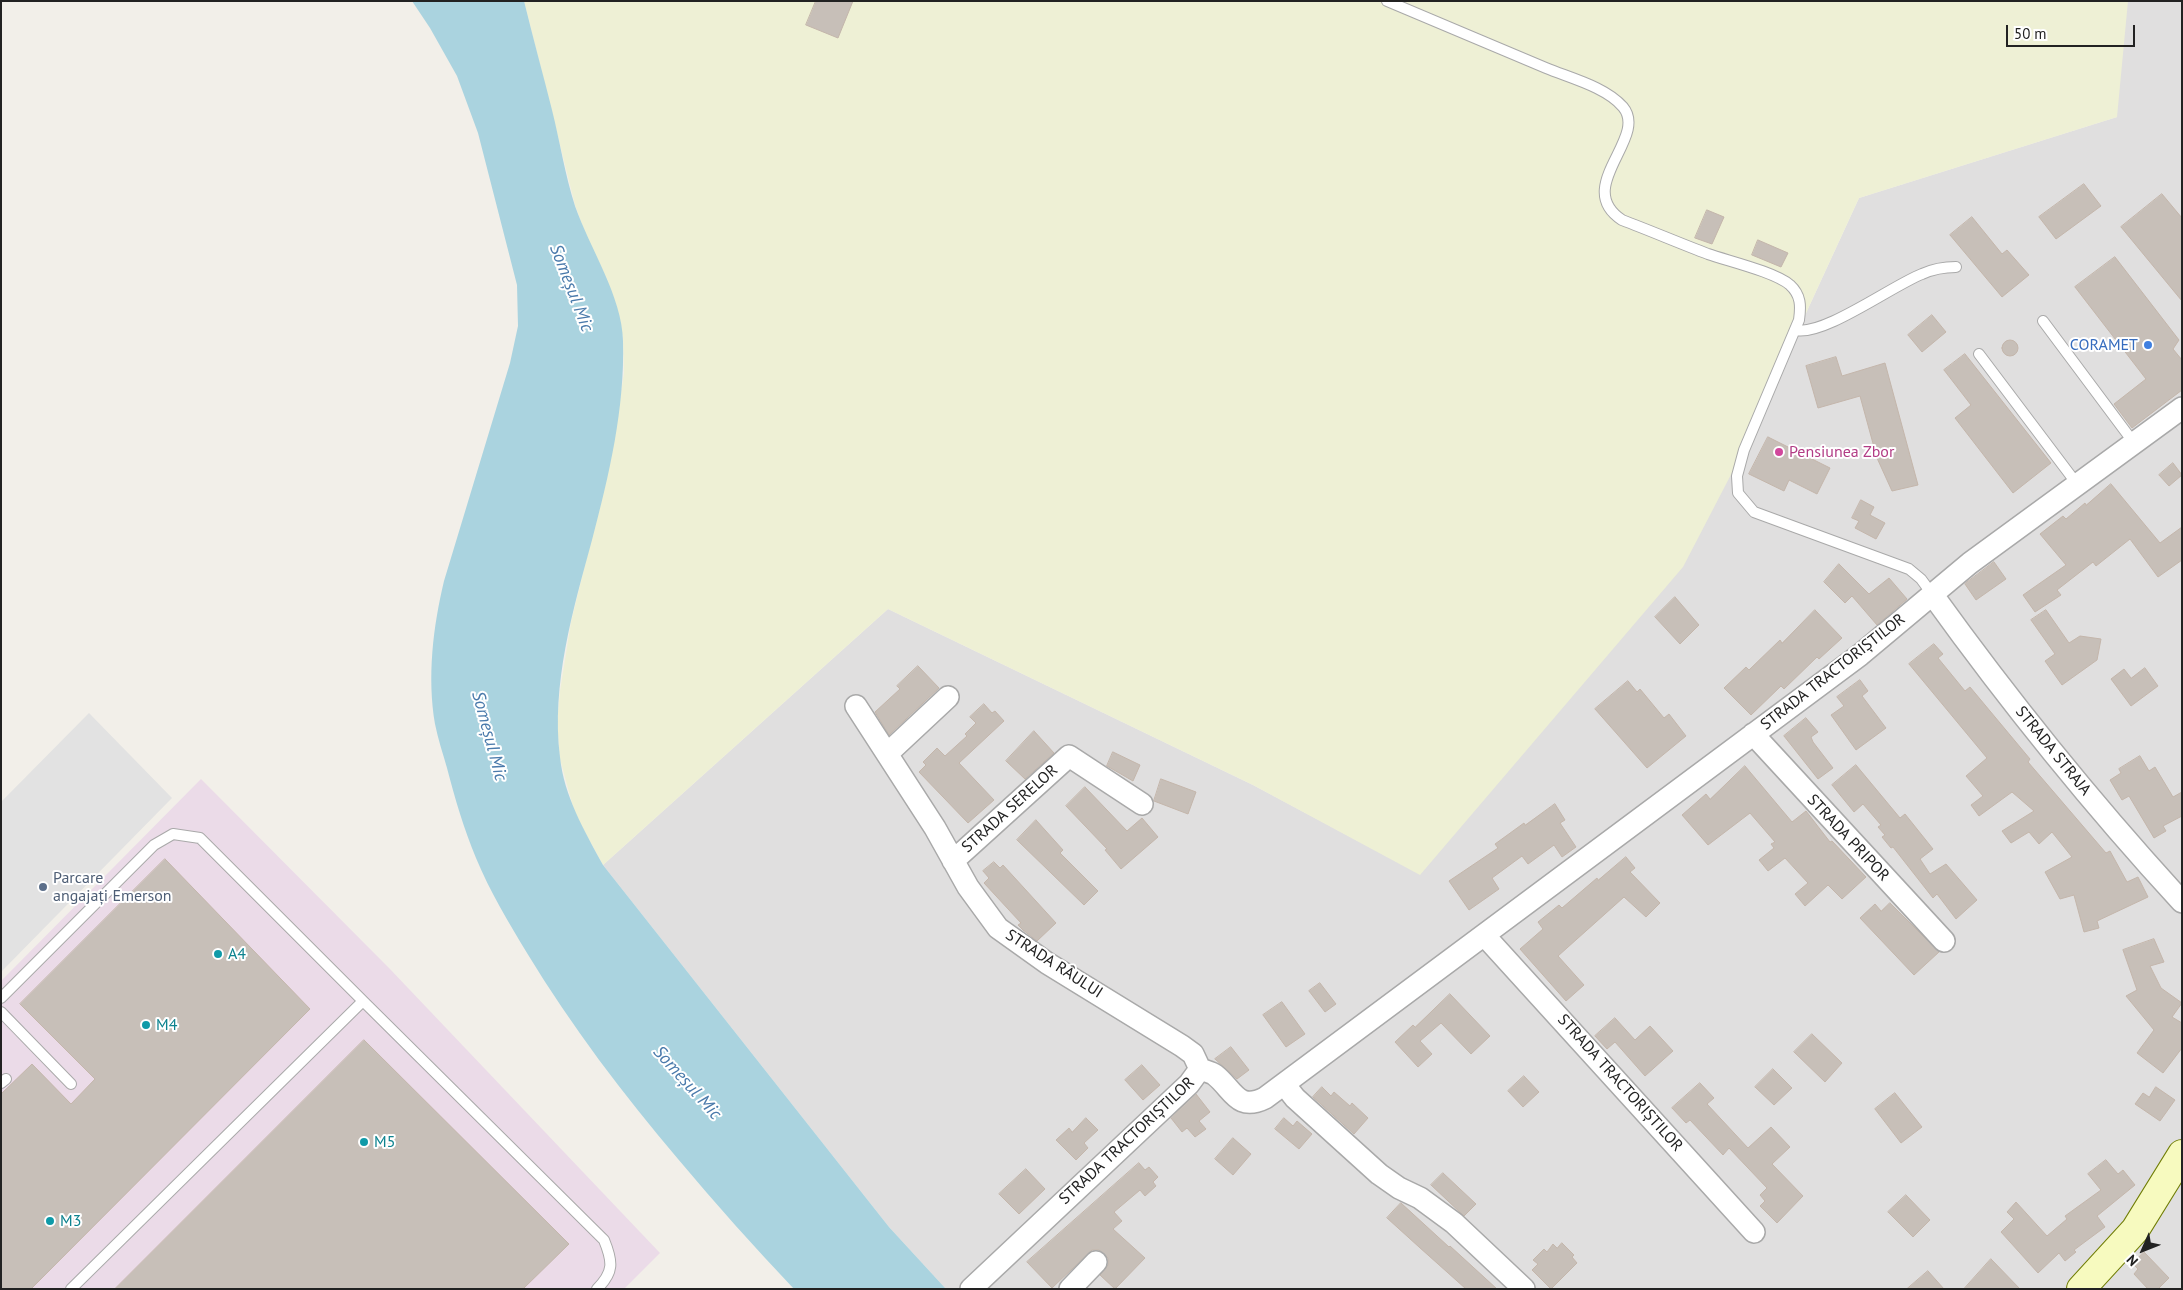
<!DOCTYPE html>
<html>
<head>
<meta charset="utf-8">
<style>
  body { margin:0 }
  #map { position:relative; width:2183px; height:1290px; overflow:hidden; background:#f2efe9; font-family:"PT Sans",sans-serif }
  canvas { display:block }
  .frame { position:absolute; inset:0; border:2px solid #222; pointer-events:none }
  .north { position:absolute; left:2118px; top:1225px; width:50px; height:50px; -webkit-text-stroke:4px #fff; paint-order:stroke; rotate:226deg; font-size:14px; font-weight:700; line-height:20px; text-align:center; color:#222 }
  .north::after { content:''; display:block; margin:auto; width:18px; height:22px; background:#222; clip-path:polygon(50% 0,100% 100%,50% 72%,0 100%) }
  .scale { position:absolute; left:2006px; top:25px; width:129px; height:22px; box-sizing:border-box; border:2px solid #222; border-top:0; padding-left:6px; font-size:15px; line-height:18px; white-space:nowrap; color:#222; -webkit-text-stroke:4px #fff; paint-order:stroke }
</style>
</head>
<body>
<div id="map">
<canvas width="2183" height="1290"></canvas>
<div class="frame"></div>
<div class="north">N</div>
<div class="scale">50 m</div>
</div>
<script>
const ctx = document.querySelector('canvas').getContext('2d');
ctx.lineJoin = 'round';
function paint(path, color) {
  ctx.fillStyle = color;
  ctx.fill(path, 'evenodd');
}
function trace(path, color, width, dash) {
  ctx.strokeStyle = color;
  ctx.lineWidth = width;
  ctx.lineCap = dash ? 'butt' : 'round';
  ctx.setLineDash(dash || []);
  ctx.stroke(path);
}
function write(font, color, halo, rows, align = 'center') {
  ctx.font = font + ' "PT Sans",sans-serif';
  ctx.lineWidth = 4;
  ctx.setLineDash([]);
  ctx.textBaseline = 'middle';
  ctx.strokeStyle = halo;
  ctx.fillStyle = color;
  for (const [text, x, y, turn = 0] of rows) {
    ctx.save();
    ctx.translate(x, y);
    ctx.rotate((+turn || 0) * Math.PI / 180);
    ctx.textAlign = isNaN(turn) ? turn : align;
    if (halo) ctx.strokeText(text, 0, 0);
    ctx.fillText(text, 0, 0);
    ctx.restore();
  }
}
paint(new Path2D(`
  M 2110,1 L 2182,1 L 2182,1289 L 946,1289 L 889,1227 L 603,865 L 888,609 L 1253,785 L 1420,874 L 1737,463 L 1859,198 L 2117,117 Z`), '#e0dfdf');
paint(new Path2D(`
  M 201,779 L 389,968 L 660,1253 L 624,1289 L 1,1289 L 1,981 Z`), '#ebdbe8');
paint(new Path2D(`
  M 524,1 L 2128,1 L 2117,117 L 1859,198 L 1737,463 L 1683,567 L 1420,875 L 1253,785 L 888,609 L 603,865 L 575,814 L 560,759 L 557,723 L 560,691 L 571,622 L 611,458 L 624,373 L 623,337 L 607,279 L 589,244 L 575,205 Z`), '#eef0d5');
paint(new Path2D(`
  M 89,713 L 172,798 L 1,972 L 1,802 Z`), '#e2e2e2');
paint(new Path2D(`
  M 412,1 L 524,1 C 533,38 543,74 552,110 C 560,142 565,175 575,206 C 590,249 622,296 623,341 C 625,408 609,476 592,540 C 573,610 551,684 560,757 C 564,796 584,830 603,865 L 889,1227 L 946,1289 L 794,1289 C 754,1247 716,1204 678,1159 C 623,1094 572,1027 527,953 C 509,923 490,892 476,858 C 464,829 455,799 447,768 C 443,754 438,739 435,724 C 427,677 433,627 444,581 L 510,363 L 518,326 L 517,285 L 478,133 L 457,76 L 430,28 Z`), '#aad3df');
const building = new Path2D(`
  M 816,1 L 853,1 L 838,38 L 806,25 Z
  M 2084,184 L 2101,206 L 2056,239 L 2039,217 Z
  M 2162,194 L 2182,218 L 2182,301 L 2121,227 Z
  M 1707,210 L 1724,217 L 1712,244 L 1695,238 Z
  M 1972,217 L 2002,254 L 2007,250 L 2029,275 L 2002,297 L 1950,235 Z
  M 1758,240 L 1788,253 L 1781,267 L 1752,255 Z
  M 2115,257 L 2179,340 L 2173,349 L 2182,360 L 2182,390 L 2132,428 L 2114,404 L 2146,379 L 2075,287 Z
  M 1932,315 L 1946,332 L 1922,352 L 1908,335 Z
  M2002 348a8 8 0 1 1 16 0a8 8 0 1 1-16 0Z
  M 1965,354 L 2051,463 L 2013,493 L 1955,418 L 1971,405 L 1944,370 Z
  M 1836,357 L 1842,376 L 1885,363 L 1918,485 L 1892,491 L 1877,458 L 1860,396 L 1818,408 L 1806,366 Z
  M 1768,437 L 1830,468 L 1817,494 L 1789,480 L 1784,491 L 1749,474 Z
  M 2173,463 L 2182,475 L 2169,486 L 2159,475 Z
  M 2111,484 L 2160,543 L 2182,527 L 2182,560 L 2158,577 L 2130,539 L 2096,566 L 2093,562 L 2057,590 L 2061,595 L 2035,612 L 2023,595 L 2066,565 L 2040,534 L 2063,516 L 2066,519 L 2085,503 L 2086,505 Z
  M 1861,500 L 1874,507 L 1870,515 L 1885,523 L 1876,539 L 1855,528 L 1859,521 L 1852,518 Z
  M 1994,562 L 2006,579 L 1976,600 L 1965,584 Z
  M 1839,564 L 1869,594 L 1889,578 L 1907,599 L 1877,625 L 1852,596 L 1845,603 L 1824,582 Z
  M 1675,597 L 1699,625 L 1680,644 L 1655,617 Z
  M 1815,610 L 1842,638 L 1819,659 L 1817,657 L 1784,689 L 1781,686 L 1751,715 L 1724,688 L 1746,667 L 1749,670 L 1780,640 L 1782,643 Z
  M 2046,610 L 2069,643 L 2080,636 L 2101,639 L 2097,660 L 2062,685 L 2045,661 L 2055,654 L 2031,620 Z
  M 1934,644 L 1943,654 L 1938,658 L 1965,691 L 1970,687 L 2030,759 L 2028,762 L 2106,853 L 2110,851 L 2127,882 L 2138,877 L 2148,897 L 2097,921 L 2099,928 L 2084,932 L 2074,895 L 2060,899 L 2045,872 L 2072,857 L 2052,832 L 2039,844 L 2029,832 L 2011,843 L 2002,831 L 2034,811 L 2012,792 L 1979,816 L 1971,805 L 1983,796 L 1966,776 L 1987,758 L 1909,664 Z
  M 918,666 L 939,688 L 889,735 L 875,712 L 900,689 L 897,686 Z
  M 2145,668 L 2158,686 L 2131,706 L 2111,679 L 2124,669 L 2131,678 Z
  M 1860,680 L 1868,691 L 1862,696 L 1886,728 L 1856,750 L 1831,715 L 1844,706 L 1837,697 Z
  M 1628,681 L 1637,692 L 1640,689 L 1664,718 L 1669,714 L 1686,736 L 1647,768 L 1595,709 Z
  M 984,704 L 992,713 L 995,711 L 1004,721 L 959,763 L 994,800 L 968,823 L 919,772 L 926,765 L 923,762 L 937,748 L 945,756 L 967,736 L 965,734 L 976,723 L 970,717 Z
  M 1806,718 L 1818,732 L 1811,737 L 1813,742 L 1833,768 L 1818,779 L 1784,736 Z
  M 1034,731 L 1054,753 L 1025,779 L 1006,761 Z
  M 1113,752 L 1140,765 L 1133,781 L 1107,766 Z
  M 2140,756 L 2149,771 L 2155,767 L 2173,797 L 2182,792 L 2182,816 L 2163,826 L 2166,831 L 2154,838 L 2129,796 L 2122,800 L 2110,780 L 2121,773 L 2119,769 Z
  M 1856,765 L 1900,818 L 1905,814 L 1933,849 L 1920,859 L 1930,874 L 1946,864 L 1977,900 L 1956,919 L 1937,894 L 1933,898 L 1893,847 L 1891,848 L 1882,837 L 1885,835 L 1878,827 L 1881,825 L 1863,804 L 1854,812 L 1832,785 Z
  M 1745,766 L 1792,822 L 1806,811 L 1830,842 L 1832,841 L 1866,877 L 1842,899 L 1828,885 L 1805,906 L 1795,894 L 1808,883 L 1785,858 L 1768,871 L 1759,860 L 1774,848 L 1771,844 L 1775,842 L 1750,813 L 1708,845 L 1682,815 L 1706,794 L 1710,799 Z
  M 1161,779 L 1196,792 L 1188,814 L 1154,801 Z
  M 1085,787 L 1127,831 L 1142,818 L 1158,837 L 1121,869 L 1105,850 L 1107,849 L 1066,806 Z
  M 1555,804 L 1565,820 L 1560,823 L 1576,847 L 1562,857 L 1554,845 L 1528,864 L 1522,856 L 1492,878 L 1499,889 L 1469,910 L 1449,881 L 1498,848 L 1495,844 L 1524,823 L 1525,825 Z
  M 1036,820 L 1063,850 L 1060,853 L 1098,891 L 1084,905 L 1017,840 Z
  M 1626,857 L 1635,868 L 1630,872 L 1660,903 L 1646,917 L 1624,897 L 1558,956 L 1584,985 L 1566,1001 L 1520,949 L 1543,929 L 1538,922 L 1559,905 L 1562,908 L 1597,878 L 1598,880 Z
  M 165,859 L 310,1009 L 31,1289 L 1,1289 L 1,1094 L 32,1064 L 71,1104 L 95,1079 L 20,1004 Z
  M 994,862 L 1000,868 L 1003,865 L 1056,923 L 1037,941 L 1023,930 L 1018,925 L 1021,923 L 984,883 L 989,878 L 983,871 Z
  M 1890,903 L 1939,952 L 1914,975 L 1860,918 L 1875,904 L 1881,911 Z
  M 2154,939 L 2164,962 L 2150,966 L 2161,988 L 2182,1003 L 2172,1017 L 2182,1023 L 2182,1048 L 2163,1073 L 2137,1053 L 2154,1030 L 2126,996 L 2137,990 L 2123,950 Z
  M 1320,983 L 1336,1004 L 1325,1012 L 1309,991 Z
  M 1450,994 L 1490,1036 L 1471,1054 L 1441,1023 L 1420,1041 L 1432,1054 L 1418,1067 L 1395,1042 L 1413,1025 L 1415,1027 Z
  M 1282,1002 L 1305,1034 L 1286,1047 L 1263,1015 Z
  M 1615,1018 L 1635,1040 L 1650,1026 L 1673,1051 L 1645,1076 L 1615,1042 L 1607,1049 L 1595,1036 Z
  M 1812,1034 L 1842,1063 L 1825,1082 L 1794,1052 Z
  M 364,1040 L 569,1244 L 523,1289 L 115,1289 Z
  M 1231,1047 L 1249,1070 L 1237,1079 L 1215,1059 Z
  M 1142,1065 L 1160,1085 L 1143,1100 L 1125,1080 Z
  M 1773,1069 L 1792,1088 L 1774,1105 L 1755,1087 Z
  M 1524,1076 L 1539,1092 L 1523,1107 L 1508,1091 Z
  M 1700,1083 L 1714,1098 L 1707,1104 L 1748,1148 L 1771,1127 L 1790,1147 L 1772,1164 L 1803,1196 L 1777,1223 L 1760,1206 L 1765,1201 L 1760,1195 L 1767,1188 L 1729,1148 L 1723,1155 L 1690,1120 L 1686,1123 L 1672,1108 Z
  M 1322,1087 L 1331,1096 L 1334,1092 L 1350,1106 L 1352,1103 L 1368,1118 L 1354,1134 L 1313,1097 Z
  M 2156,1087 L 2175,1100 L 2160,1121 L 2135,1104 L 2143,1093 L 2149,1097 Z
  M 1895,1093 L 1922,1127 L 1901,1143 L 1875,1109 Z
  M 1196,1094 L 1210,1112 L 1199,1121 L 1206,1129 L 1195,1137 L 1187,1128 L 1182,1132 L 1171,1118 Z
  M 1086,1118 L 1098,1130 L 1084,1143 L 1088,1148 L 1076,1160 L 1056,1140 L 1069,1128 L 1072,1132 Z
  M 1284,1118 L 1293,1126 L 1297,1121 L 1312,1134 L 1299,1149 L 1275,1129 Z
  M 1233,1138 L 1251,1154 L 1233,1175 L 1215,1159 Z
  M 2106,1160 L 2118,1174 L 2123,1170 L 2135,1185 L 2097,1216 L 2105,1227 L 2074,1250 L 2076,1252 L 2065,1261 L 2059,1253 L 2038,1273 L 2001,1232 L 2014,1219 L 2007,1212 L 2016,1202 L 2047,1236 L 2067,1219 L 2065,1216 L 2101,1190 L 2088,1174 Z
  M 1139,1163 L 1145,1170 L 1149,1167 L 1158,1177 L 1153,1182 L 1156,1186 L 1145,1196 L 1140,1190 L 1114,1212 L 1122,1221 L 1113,1229 L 1145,1258 L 1115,1289 L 1100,1275 L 1108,1265 L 1108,1258 L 1099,1250 L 1092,1250 L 1052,1288 L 1027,1262 Z
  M 1026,1169 L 1045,1189 L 1019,1214 L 999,1194 Z
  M 1443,1173 L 1476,1204 L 1464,1216 L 1431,1185 Z
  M 1906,1195 L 1930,1220 L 1913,1237 L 1888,1212 Z
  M 1401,1203 L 1449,1247 L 1450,1246 L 1497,1289 L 1466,1289 L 1419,1247 L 1387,1218 Z
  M 1562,1243 L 1574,1255 L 1572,1257 L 1577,1263 L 1551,1289 L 1532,1270 L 1538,1264 L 1533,1260 L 1544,1249 L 1547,1252 L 1553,1244 L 1557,1248 Z
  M 2144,1252 L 2169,1278 L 2158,1289 L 2148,1289 L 2134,1274 L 2138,1269 L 2133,1264 Z
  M 1991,1259 L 2020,1289 L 1964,1289 Z
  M 1928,1271 L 1944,1289 L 1907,1289 Z`);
paint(building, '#c7bfb8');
trace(building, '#c4b6ab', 1);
const lane = new Path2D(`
  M 1387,1 C 1440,23 1493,46 1546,68 C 1570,78 1606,87 1623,107 C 1649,138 1572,187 1622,220 C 1651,231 1679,243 1708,254 C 1728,261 1775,272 1790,285 C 1801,295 1801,306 1799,320 L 1744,450 L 1737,476 L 1738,493 L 1754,512 L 1909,569 L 1921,579 L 1932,594
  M 2043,321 L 2134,443
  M 1795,330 C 1823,337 1893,285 1922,274 C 1933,269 1944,267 1956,267
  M 1979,354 L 2077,484
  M 1,998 L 154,845 L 173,834 L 200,838 L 363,1001 L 71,1289
  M 363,1001 L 604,1240 C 613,1262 614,1272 597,1289
  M 1,1012 L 71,1084
  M 1,1083 L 6,1079`);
const street = new Path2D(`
  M 1932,594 C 2009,701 2092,804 2182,902
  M 856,706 L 935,828 L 968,887 L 998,928 L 1047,963 L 1182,1046 L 1193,1054 L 1200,1069
  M 1753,734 L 1944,941
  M 887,754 L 948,697
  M 953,861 L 1069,756 L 1142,804
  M 1484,935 L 1754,1232
  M 1200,1069 C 1205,1071 1211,1072 1215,1075 C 1233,1089 1237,1112 1265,1098 L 1860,655 L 1970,563 L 2182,408
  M 1284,1084 L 1295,1098 L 1379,1174 L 1399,1188 L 1420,1198 L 1454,1223 L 1524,1289
  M 971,1289 L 1189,1084 L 1200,1069
  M 1070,1289 L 1096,1262`);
const secondary = new Path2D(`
  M 2081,1289 L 2135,1230 L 2182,1154`);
trace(lane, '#a9a9a9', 12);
trace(street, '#a9a9a9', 24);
trace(secondary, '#707d05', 30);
trace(lane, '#fff', 10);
trace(street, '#fff', 21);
trace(secondary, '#f7fabf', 28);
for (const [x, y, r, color] of [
  [2148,345,5,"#3f7fe0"],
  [1779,452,5,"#d1479c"],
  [43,887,5,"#5c6f8a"],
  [218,954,5,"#0f9aa8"],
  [146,1025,5,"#0f9aa8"],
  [364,1142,5,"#0f9aa8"],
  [50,1221,5,"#0f9aa8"]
]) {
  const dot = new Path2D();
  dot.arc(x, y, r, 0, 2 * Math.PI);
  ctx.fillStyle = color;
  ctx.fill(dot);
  trace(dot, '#fff', 2);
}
write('16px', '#366cbe', '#fff', [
  ["CORAMET",2138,345]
], 'right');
write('16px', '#b23c85', '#fff', [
  ["Pensiunea Zbor",1789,452]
], 'left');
write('16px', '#222', '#fff', [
  ["STRADA TRACTORIȘTILOR",1833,672,-38],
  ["STRADA STRAJA",2053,751,51],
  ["STRADA SERELOR",1010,809,-42],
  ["STRADA PRIPOR",1848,838,47],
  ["STRADA RÂULUI",1054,964,33],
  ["STRADA TRACTORIȘTILOR",1620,1083,48],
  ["STRADA TRACTORIȘTILOR",1127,1141,-43]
]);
write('16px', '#4e5e75', '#fff', [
  ["Parcare",53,878],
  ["angajați Emerson",53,896]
], 'left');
write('16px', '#0d838f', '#fff', [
  ["A4",228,954],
  ["M4",156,1025],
  ["M5",374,1142],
  ["M3",60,1221]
], 'left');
write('italic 18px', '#4a7aab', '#fff', [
  ["Someșul Mic",571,288,69],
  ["Someșul Mic",489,736,75],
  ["Someșul Mic",687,1083,48]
]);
</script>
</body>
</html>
